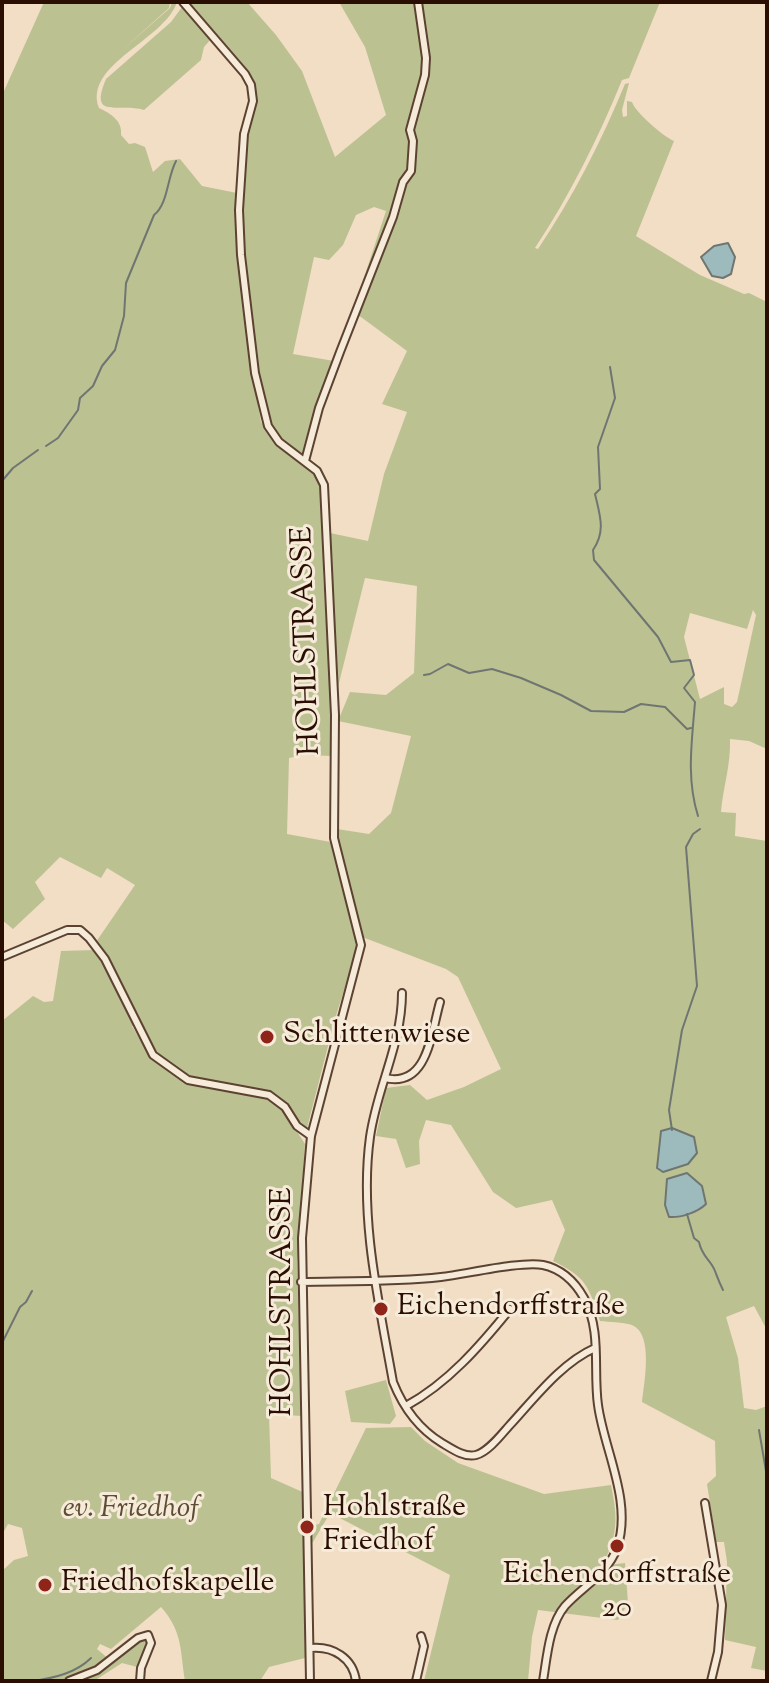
<!DOCTYPE html>
<html>
<head>
<meta charset="utf-8">
<style>
  body { margin:0 }
  #map { position:relative; width:769px; height:1683px; overflow:hidden; background:#f1dec4; font-family:"Sorts Mill Goudy",serif }
  canvas { display:block }
  .frame { position:absolute; inset:0; border:4px solid #2a0e01; pointer-events:none }
</style>
</head>
<body>
<div id="map">
<canvas width="769" height="1683"></canvas>
<div class="frame"></div>
</div>
<script>
const ctx = document.querySelector('canvas').getContext('2d');
ctx.lineJoin = 'round';
function paint(path, color) {
  ctx.fillStyle = color;
  ctx.fill(path, 'evenodd');
}
function trace(path, color, width, dash) {
  ctx.strokeStyle = color;
  ctx.lineWidth = width;
  ctx.lineCap = dash ? 'butt' : 'round';
  ctx.setLineDash(dash || []);
  ctx.stroke(path);
}
function write(font, color, halo, rows, align = 'center') {
  ctx.font = font + ' "Sorts Mill Goudy",serif';
  ctx.lineWidth = 6;
  ctx.setLineDash([]);
  ctx.textBaseline = 'middle';
  ctx.strokeStyle = halo;
  ctx.fillStyle = color;
  for (const [text, x, y, turn = 0] of rows) {
    ctx.save();
    ctx.translate(x, y);
    ctx.rotate((+turn || 0) * Math.PI / 180);
    ctx.textAlign = isNaN(turn) ? turn : align;
    if (halo) ctx.strokeText(text, 0, 0);
    ctx.fillText(text, 0, 0);
    ctx.restore();
  }
}
paint(new Path2D(`
  M 44,2 L 170,2 L 169,8 L 122,50 L 170,8 L 172,2 L 177,2 C 165,40 83,64 99,108 C 110,113 123,121 121,135 L 129,144 L 135,143 L 145,147 L 153,172 L 165,161 L 180,159 L 202,186 L 237,193 L 239,259 L 248,344 L 261,422 L 277,443 L 312,470 L 324,495 L 323,573 L 332,716 L 332,756 L 304,755 L 289,758 L 287,834 L 336,843 L 337,829 L 369,834 L 391,813 L 411,736 L 338,721 L 350,692 L 386,695 L 414,673 L 417,586 L 365,578 L 337,691 L 330,533 L 368,541 L 384,474 L 407,412 L 382,404 L 407,351 L 361,317 L 352,314 L 386,211 L 374,207 L 356,215 L 343,245 L 329,260 L 314,257 L 293,354 L 334,361 L 304,458 L 281,440 L 270,425 L 259,380 L 243,254 L 241,207 L 247,133 L 255,96 L 255,87 L 244,68 L 186,2 L 247,2 L 276,35 L 302,71 L 335,157 L 386,115 L 365,47 L 339,2 L 660,2 L 629,78 L 622,80 C 598,139 570,195 535,248 L 538,249 C 573,197 601,142 625,84 L 629,83 L 622,110 L 623,117 L 627,116 L 627,101 L 632,102 C 635,112 664,137 674,141 L 636,236 L 700,275 L 744,294 L 749,293 L 767,302 L 767,749 L 749,741 L 730,739 C 731,765 723,787 721,812 L 736,813 L 735,836 L 767,841 L 767,1330 L 754,1306 L 726,1317 L 738,1358 L 744,1408 L 756,1410 L 767,1406 L 767,1671 L 751,1668 L 756,1647 L 725,1640 L 727,1562 L 724,1542 L 716,1542 L 707,1484 L 716,1476 L 715,1441 L 642,1402 C 644,1383 654,1334 632,1325 C 622,1322 610,1322 600,1321 C 588,1285 587,1278 553,1261 L 565,1230 L 552,1200 L 516,1208 L 493,1192 L 451,1125 L 426,1120 L 419,1141 L 420,1164 L 406,1168 L 396,1139 L 376,1136 L 386,1088 L 410,1085 L 427,1100 L 464,1087 L 501,1069 L 458,977 L 446,969 L 357,935 L 358,945 L 335,1019 L 307,1128 L 270,1093 L 254,1088 L 211,1084 L 190,1078 L 155,1055 L 140,1026 L 132,1026 L 150,1057 L 187,1082 L 268,1096 L 282,1108 L 305,1144 L 297,1263 L 302,1416 L 269,1414 L 271,1478 L 307,1494 L 308,1527 L 319,1524 L 366,1428 L 411,1427 L 425,1441 L 458,1463 L 544,1494 L 611,1485 C 618,1519 618,1535 602,1566 L 625,1563 L 628,1603 L 618,1620 L 538,1610 L 532,1637 L 528,1681 L 424,1681 L 450,1575 L 330,1513 L 313,1542 L 307,1545 L 311,1648 L 305,1658 L 269,1667 L 260,1681 L 185,1681 C 180,1650 183,1632 161,1607 L 111,1649 L 100,1644 L 97,1649 L 110,1660 L 138,1638 L 151,1638 L 141,1668 L 122,1663 L 94,1681 L 2,1681 L 2,1021 L 33,996 L 44,1002 L 53,1001 L 61,951 L 94,950 L 105,968 L 114,968 L 96,942 L 135,885 L 107,868 L 101,878 L 60,857 L 35,882 L 45,899 L 13,929 L 2,920 L 2,90 L 4,91 ZM 753,610 L 756,615 L 737,702 L 732,707 L 724,704 L 724,687 L 700,699 L 684,637 L 690,613 L 747,629 ZM 8,1524 L 22,1528 L 28,1556 L 14,1560 L 3,1570 L 3,1533 Z
  M 182,7 L 211,39 L 204,47 L 201,60 L 144,110 C 120,102 88,121 106,79 L 171,22 Z
  M 386,1380 L 396,1416 L 390,1424 L 351,1422 L 345,1391 Z`), '#bcc192');
const water = new Path2D(`
  M 728,243 L 735,257 L 731,274 L 723,278 L 712,276 L 701,257 L 714,246 Z
  M 672,1128 L 694,1137 L 697,1153 L 688,1164 L 663,1172 L 657,1168 L 661,1131 Z
  M 687,1173 L 702,1186 L 706,1204 C 698,1212 681,1218 669,1217 L 665,1205 L 667,1179 Z`);
paint(water, '#9dbbbc');
trace(water, '#6f7671', 2);
trace(new Path2D(`
  M 610,367 L 615,398 L 598,447 L 600,489 L 595,494 C 600,516 606,531 593,550 L 594,560 L 658,637 L 671,662 L 690,660 L 694,675 L 684,688 L 695,702 C 692,741 686,778 698,816
  M 46,446 L 58,438 L 78,410 L 80,398 L 93,386 L 102,366 L 115,350 L 124,316 L 126,283 L 154,215 C 168,204 167,178 176,161
  M 2,481 L 13,468 L 38,450
  M 424,675 L 430,674 L 448,664 L 469,673 L 492,669 L 521,678 L 561,695 L 591,711 L 624,712 L 641,704 L 665,707 L 687,729 L 691,728
  M 672,1130 L 669,1110 L 682,1030 L 697,986 L 686,847 L 693,834 L 700,829
  M 687,1214 L 694,1238 L 699,1242 C 702,1257 711,1260 715,1271 C 718,1279 719,1282 723,1290
  M 2,1343 L 20,1307 L 26,1302 L 32,1291
  M 759,1430 L 767,1477
  M 33,1681 C 54,1678 76,1673 91,1658`), '#6f7671', 2);
const minor = new Path2D(`
  M 183,2 L 245,74 L 251,85 L 253,101 L 244,134 L 239,210 L 241,255 L 255,373 L 268,426 L 279,442 L 317,471 L 324,485 L 335,715 L 334,838 L 361,945 L 311,1136 L 302,1238 L 310,1681
  M 305,461 L 319,408 L 340,352 L 393,217 L 403,182 L 411,171 L 413,141 L 410,130 L 425,75 L 426,58 L 418,2
  M 2,957 L 67,930 L 80,930 L 89,938 L 105,959 L 153,1055 L 188,1080 L 269,1095 L 285,1107 L 297,1126 L 311,1136
  M 402,993 C 402,1044 377,1087 370,1137 C 359,1217 379,1303 393,1382 C 403,1407 419,1429 442,1443 C 452,1449 465,1458 476,1455 C 488,1452 501,1435 509,1426 C 534,1399 561,1363 595,1348
  M 385,1078 C 428,1088 431,1033 440,1002
  M 301,1282 C 348,1281 395,1282 441,1277 C 467,1274 521,1261 543,1265 C 562,1269 575,1282 584,1298 C 602,1331 593,1370 598,1405 C 604,1450 633,1502 617,1548 C 607,1575 583,1586 565,1606 C 549,1625 547,1657 543,1681
  M 406,1406 C 448,1383 480,1346 510,1309
  M 705,1503 L 722,1605 L 718,1652 L 711,1681
  M 311,1648 C 333,1646 353,1658 356,1681
  M 69,1681 L 97,1670 L 138,1638 L 148,1635 L 151,1643 L 141,1668 L 140,1681
  M 416,1681 L 424,1646 L 421,1636`);
trace(minor, '#5c4232', 10);
trace(minor, '#f6ead9', 6);
for (const [x, y, r, color] of [
  [267,1037,8,"#8f2418"],
  [381,1309,8,"#8f2418"],
  [307,1527,8,"#8f2418"],
  [617,1546,8,"#8f2418"],
  [45,1585,8,"#8f2418"]
]) {
  const dot = new Path2D();
  dot.arc(x, y, r, 0, 2 * Math.PI);
  ctx.fillStyle = color;
  ctx.fill(dot);
  trace(dot, '#f6ead9', 3);
}
write('30px', '#2a0e01', '#f6ead9', [
  ["HOHLSTRASSE",309,641,-92],
  ["HOHLSTRASSE",285,1302,-90]
]);
write('30px', '#2a0e01', '#f6ead9', [
  ["Schlittenwiese",283,1037],
  ["Eichendorffstraße",397,1309],
  ["Hohlstraße",323,1510],
  ["Friedhof",323,1544],
  ["Eichendorffstraße",617,1577,"center"],
  ["20",617,1611,"center"],
  ["Friedhofskapelle",61,1585]
], 'left');
write('italic 30px', '#5d4d34', '#f6ead9', [
  ["ev. Friedhof",131,1511]
]);
</script>
</body>
</html>
